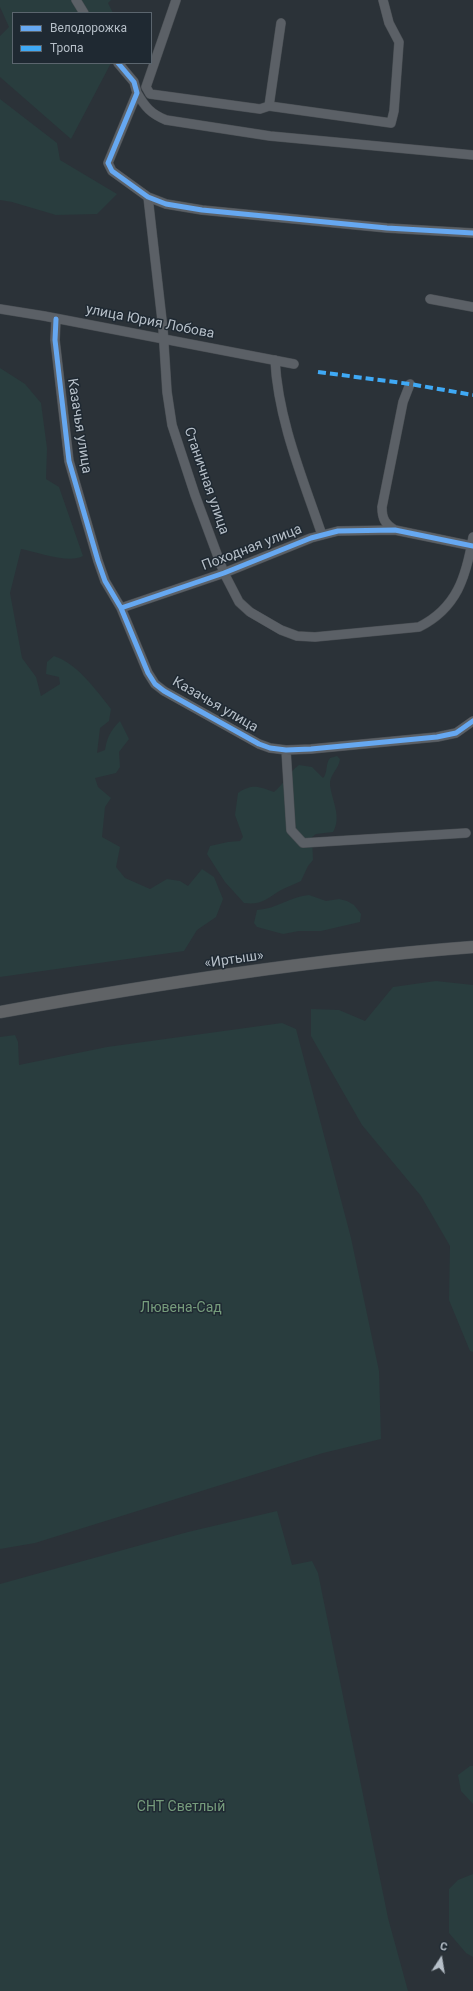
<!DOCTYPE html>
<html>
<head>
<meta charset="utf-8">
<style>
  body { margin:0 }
  #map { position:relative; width:473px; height:1991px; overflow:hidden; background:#2b3238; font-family:Roboto,sans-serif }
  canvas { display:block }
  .legend { position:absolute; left:12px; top:12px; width:140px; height:52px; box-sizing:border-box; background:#1f2932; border:1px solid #5b656e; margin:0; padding:5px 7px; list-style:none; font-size:12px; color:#b6bfc8 }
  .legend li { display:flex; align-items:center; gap:8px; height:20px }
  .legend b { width:20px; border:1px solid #5b656e }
  .north { position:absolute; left:421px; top:1939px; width:40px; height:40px; -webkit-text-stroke:3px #1f2932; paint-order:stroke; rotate:12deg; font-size:11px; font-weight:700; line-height:16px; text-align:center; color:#b6bfc8 }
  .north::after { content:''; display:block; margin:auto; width:14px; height:18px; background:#b6bfc8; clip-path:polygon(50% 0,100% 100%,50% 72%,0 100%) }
</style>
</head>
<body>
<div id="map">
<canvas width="473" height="1991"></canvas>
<ul class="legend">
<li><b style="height:5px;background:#66a8f1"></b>Велодорожка</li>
<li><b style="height:5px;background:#3fa9f5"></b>Тропа</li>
</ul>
<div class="north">С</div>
</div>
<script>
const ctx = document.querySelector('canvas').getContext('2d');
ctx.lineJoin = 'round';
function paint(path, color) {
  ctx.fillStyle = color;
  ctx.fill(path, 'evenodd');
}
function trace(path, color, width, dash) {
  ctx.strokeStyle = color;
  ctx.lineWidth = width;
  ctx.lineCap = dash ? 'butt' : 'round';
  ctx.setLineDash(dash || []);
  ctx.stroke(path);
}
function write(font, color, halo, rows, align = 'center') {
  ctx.font = font + ' Roboto,sans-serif';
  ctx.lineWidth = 3;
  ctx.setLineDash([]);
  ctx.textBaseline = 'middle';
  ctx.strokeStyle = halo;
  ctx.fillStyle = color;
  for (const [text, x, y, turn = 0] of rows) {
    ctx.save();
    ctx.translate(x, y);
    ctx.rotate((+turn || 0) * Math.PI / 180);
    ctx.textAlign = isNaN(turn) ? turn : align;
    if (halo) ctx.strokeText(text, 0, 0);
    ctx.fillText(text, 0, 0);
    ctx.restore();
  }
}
paint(new Path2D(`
  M 0,0 L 111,0 L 108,3 L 113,13 L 13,13 L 13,63 L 111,63 L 71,139 L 0,77 L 0,36 L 9,27 L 0,7 Z
  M 0,99 L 57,143 L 60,160 L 117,194 L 97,214 L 56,215 L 12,202 L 0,200 Z
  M 0,368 L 25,384 L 41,403 L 47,448 L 46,479 L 59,487 L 83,556 C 69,564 37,552 21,549 L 10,593 L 22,658 L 36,677 L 41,696 L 60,684 L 59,677 L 46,674 L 47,662 L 54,656 C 78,664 96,690 111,709 L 109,721 L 100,728 L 97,753 L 105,750 C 107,737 111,730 120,721 L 129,739 L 119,752 L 120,767 L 116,773 L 95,778 L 98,787 L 111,798 L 105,807 L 102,837 L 120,847 L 116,867 L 125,878 L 150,889 L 167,879 L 180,881 L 188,886 L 202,869 L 214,877 L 223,899 L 216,917 L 197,930 L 184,951 L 0,977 Z
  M 337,756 L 340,759 C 339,769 329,775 330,785 C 332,801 342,817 333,832 L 316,834 L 312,837 L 313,860 L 308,866 L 301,881 C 295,884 287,887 281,890 C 266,899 262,905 244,903 L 225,882 L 207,854 L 210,846 L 228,842 L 240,841 L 243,837 L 235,815 L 238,793 C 253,783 259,787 274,792 C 285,783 289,772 299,765 L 312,767 L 323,778 C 328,773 325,764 330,758 Z
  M 309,895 L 326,901 L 339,899 L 347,901 L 354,905 L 361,914 L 360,922 L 321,931 L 299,931 L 283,934 L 257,927 L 254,923 L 257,910 C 277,909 291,896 309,895 Z
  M 436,981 L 473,985 L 473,1352 L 470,1351 L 449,1300 L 450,1246 L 421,1196 L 362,1125 L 311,1036 L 311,1009 L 339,1010 L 365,1021 L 393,987 Z
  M 282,1023 L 296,1029 L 351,1238 L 379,1371 L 381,1439 L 323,1453 L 35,1543 L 0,1549 L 0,1037 L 15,1035 L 18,1042 L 19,1065 L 107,1047 Z
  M 277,1511 L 292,1565 L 312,1561 L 318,1573 L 388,1918 L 408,1991 L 0,1991 L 0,1584 L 188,1532 Z
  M 470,1766 L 473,1766 L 473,1804 L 461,1791 L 458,1775 Z
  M 473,1874 L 473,1957 L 466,1953 L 449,1933 L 449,1889 L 458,1880 Z`), '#293d3e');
const minor = new Path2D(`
  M 76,0 L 84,13
  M 176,0 L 146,87 L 150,94 L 260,109 L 269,106
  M 281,23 L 269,106 L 391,123 L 394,111 L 399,42 L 389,23 L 383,0
  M 118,63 L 134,82 L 137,93 L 108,163 L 112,171 L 148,197 L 166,204 L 202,210 L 387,228 L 473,233
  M 137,93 C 145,107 151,114 166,120 L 270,136 L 473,155
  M 148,197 L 163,329 L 167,392 L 172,425 L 195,495 L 224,573 L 239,602 L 250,612 L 281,630 L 297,636 L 315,637 L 419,627 C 457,608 466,577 473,537
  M 430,299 L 473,307
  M 0,309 L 44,316 L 294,364
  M 56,319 L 55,340 L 69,461 L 98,561 L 105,581 L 121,608 L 148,673 L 155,684 L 164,691 L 259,744 L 270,748 L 286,750 L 311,749 L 437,737 L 456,733 L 473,721
  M 275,360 C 278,420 303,479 322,535
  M 395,530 C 385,524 382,519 382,507 L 403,402 L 410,384
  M 121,608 L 224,573 L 311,538 L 338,531 L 395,530 L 473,546
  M 286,750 L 291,830 L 303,843 L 466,833`);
const highway = new Path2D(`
  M 0,1012 C 156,984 315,959 473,947`);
trace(minor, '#494e53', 10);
trace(highway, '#484e53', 13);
trace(minor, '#5b6066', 9);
trace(highway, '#606366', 12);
trace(new Path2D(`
  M 318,372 L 410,384 L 473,395`), '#3fa9f5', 4, [8, 4]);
trace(new Path2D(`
  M 118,63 L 134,82 L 137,93 L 108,163 L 112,171 L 148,197 L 166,204 L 202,210 L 387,228 L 473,233
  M 56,319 L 55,340 L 69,461 L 98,561 L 105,581 L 121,608 L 148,673 L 155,684 L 164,691 L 259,744 L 270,748 L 286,750 L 311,749 L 437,737 L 456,733 L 473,721
  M 121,608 L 224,573 L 311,538 L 338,531 L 395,530 L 473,546`), '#66a8f1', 5);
write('14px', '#b6bfc8', '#1f2932', [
  ["улица Юрия Лобова",150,322,11],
  ["Казачья улица",79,426,81],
  ["Станичная улица",206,481,71],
  ["Походная улица",252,548,-21],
  ["Казачья улица",215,705,30],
  ["«Иртыш»",234,960,-8]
]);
write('14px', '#769c7c', '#1f2932', [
  ["Лювена-Сад",181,1308],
  ["СНТ Светлый",181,1807]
]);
</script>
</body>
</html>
